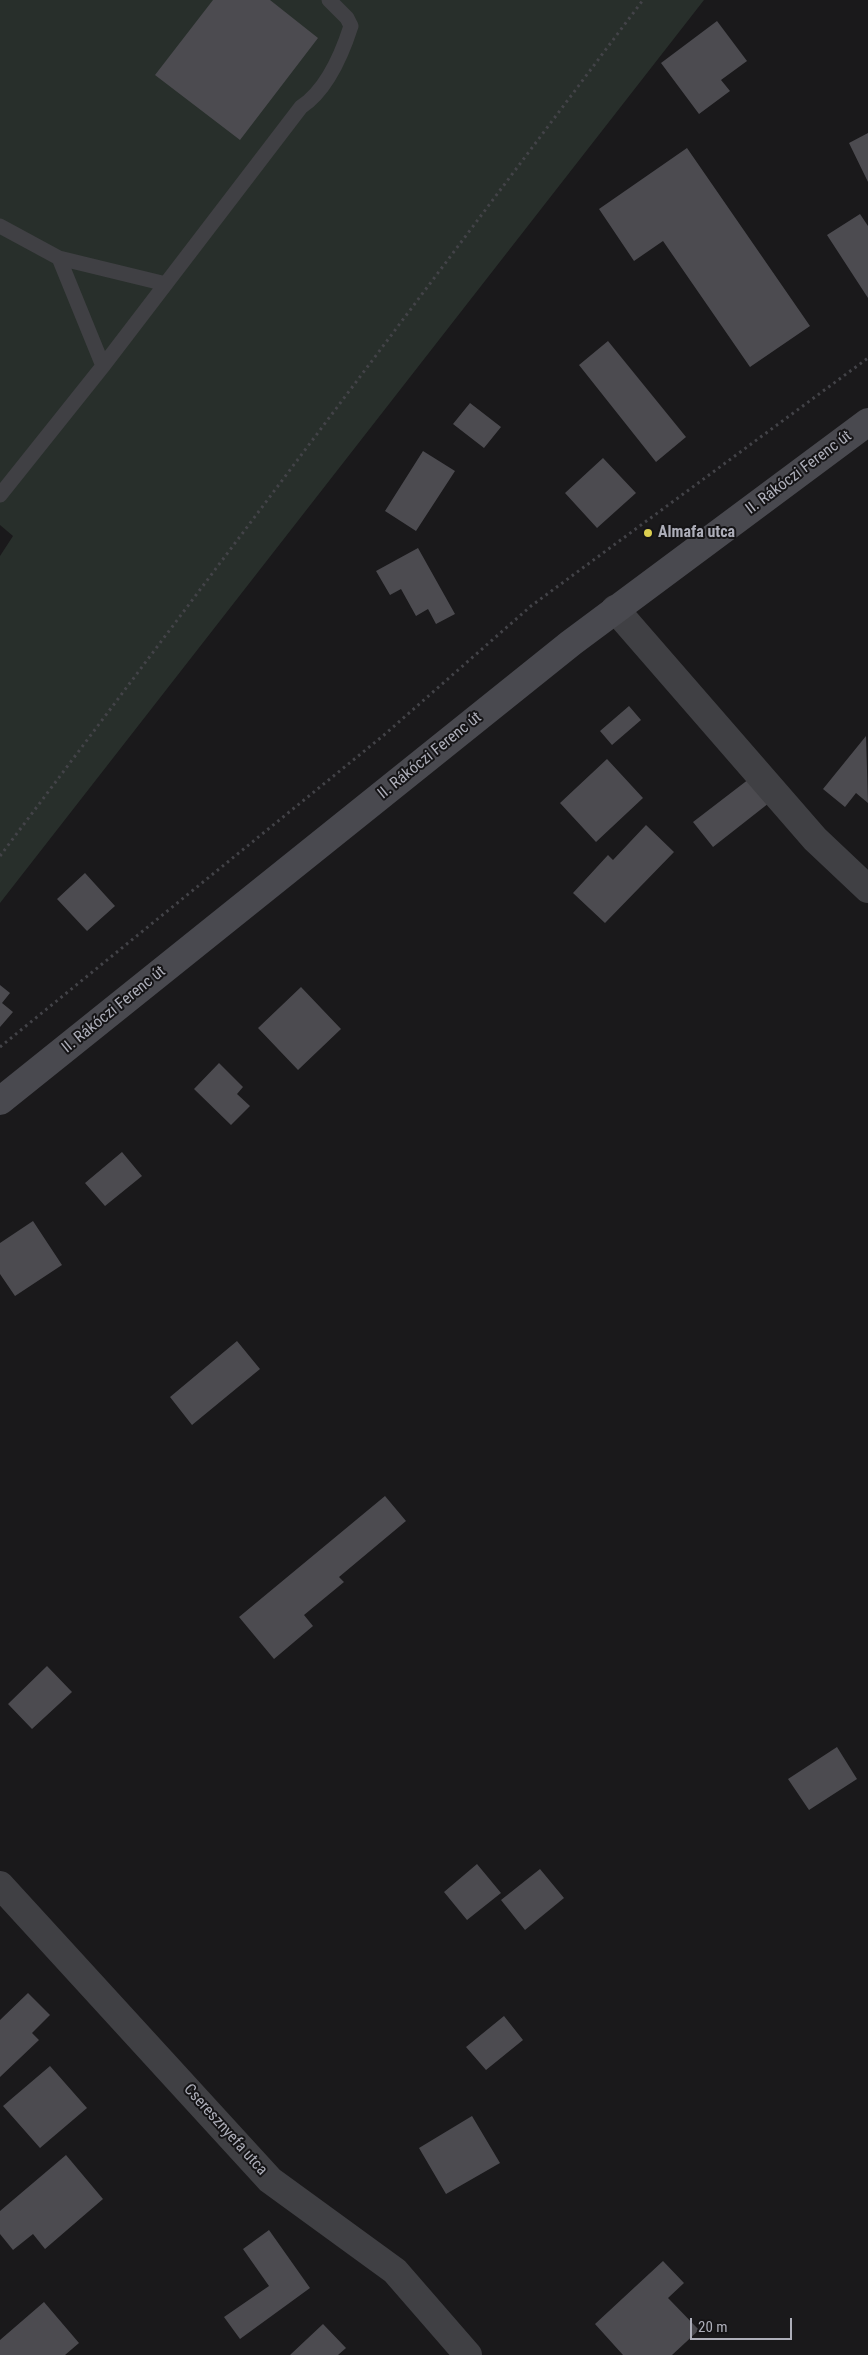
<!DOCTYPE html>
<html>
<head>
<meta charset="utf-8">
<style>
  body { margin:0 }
  #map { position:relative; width:868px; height:2355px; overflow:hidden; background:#1a191b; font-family:"Roboto Condensed",sans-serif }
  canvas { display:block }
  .scale { position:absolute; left:690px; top:2318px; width:102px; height:22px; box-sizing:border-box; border:2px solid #adaeb9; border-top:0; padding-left:6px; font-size:15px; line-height:18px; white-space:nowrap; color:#adaeb9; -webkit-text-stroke:4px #151416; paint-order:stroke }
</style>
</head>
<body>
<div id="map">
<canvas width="868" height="2355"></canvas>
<div class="scale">20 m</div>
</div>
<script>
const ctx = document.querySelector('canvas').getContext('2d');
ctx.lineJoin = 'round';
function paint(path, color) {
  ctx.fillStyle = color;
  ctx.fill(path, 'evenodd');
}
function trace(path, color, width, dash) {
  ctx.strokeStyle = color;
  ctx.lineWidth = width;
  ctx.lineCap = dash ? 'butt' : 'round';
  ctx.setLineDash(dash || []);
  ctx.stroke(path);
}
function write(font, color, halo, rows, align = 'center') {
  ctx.font = font + ' "Roboto Condensed",sans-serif';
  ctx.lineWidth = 4;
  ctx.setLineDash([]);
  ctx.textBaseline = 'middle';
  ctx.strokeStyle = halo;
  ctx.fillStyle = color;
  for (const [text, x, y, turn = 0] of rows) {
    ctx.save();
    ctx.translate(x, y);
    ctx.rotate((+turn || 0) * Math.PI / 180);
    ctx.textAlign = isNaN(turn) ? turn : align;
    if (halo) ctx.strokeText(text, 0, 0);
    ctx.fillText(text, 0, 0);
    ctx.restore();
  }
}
paint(new Path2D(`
  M 0,0 L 704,0 L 0,903 L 0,556 L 13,536 L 0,525 Z`), '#282f2b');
paint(new Path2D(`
  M 213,0 L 270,0 L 318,38 L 240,140 L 155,75 Z
  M 717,21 L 747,61 L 721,80 L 730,91 L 699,114 L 661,63 Z
  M 868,133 L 868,182 L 849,143 Z
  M 687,148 L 810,326 L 750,367 L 663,241 L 634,261 L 599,209 Z
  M 860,214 L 868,226 L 868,298 L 827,235 Z
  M 608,341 L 686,437 L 656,462 L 579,365 Z
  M 470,403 L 501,427 L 484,448 L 453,424 Z
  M 423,451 L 455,471 L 416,531 L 385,511 Z
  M 603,458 L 636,493 L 597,528 L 565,493 Z
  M 418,548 L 455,614 L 436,624 L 428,609 L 416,616 L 401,589 L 390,595 L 376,571 Z
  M 629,706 L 641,720 L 612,745 L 600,731 Z
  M 866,736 L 868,803 L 856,793 L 845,807 L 823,789 Z
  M 607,759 L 643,798 L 596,842 L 560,803 Z
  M 749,779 L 769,803 L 713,847 L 693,822 Z
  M 646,825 L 674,852 L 605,923 L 573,893 L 608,855 L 613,860 Z
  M 85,873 L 115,906 L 87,931 L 57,899 Z
  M 0,985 L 10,993 L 2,1003 L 13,1012 L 0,1027 Z
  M 301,987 L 341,1029 L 298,1070 L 258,1028 Z
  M 219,1063 L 243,1087 L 237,1094 L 250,1106 L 231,1125 L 194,1089 Z
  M 122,1152 L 142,1176 L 105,1206 L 85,1183 Z
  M 33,1221 L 62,1265 L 15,1296 L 0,1274 L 0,1243 Z
  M 237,1341 L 260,1369 L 192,1425 L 170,1397 Z
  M 385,1496 L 406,1521 L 339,1577 L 344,1582 L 304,1615 L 313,1626 L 274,1659 L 239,1617 Z
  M 47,1666 L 72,1692 L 32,1729 L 8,1704 Z
  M 837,1747 L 857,1779 L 809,1810 L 788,1779 Z
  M 477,1864 L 501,1893 L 467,1920 L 444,1892 Z
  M 540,1869 L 564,1898 L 525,1930 L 501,1900 Z
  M 28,1993 L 50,2015 L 32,2033 L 39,2040 L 0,2077 L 0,2020 Z
  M 504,2016 L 523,2040 L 486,2070 L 466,2047 Z
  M 50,2066 L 87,2108 L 40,2148 L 3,2106 Z
  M 472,2116 L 500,2163 L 446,2194 L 419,2148 Z
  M 66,2155 L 103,2199 L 45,2249 L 33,2234 L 13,2250 L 0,2234 L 0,2211 Z
  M 269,2230 L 310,2288 L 240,2339 L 224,2317 L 269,2286 L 243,2249 Z
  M 663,2261 L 684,2283 L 668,2298 L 699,2330 L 672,2355 L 623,2355 L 595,2324 Z
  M 44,2302 L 79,2343 L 65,2355 L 0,2355 L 0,2340 Z
  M 323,2324 L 346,2348 L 338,2355 L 290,2355 Z`), '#4c4b50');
trace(new Path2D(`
  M 0,856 L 643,0
  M 0,1047 L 384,735 L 531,606 L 868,358`), '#434348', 3, [2.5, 4]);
trace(new Path2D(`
  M 0,226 L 59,258 L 103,366
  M 59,258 L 166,284
  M 0,495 L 103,366 L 301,107 C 327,90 342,54 351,26 L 347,18 L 329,0`), '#404044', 15);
trace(new Path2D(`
  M 615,609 L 815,839 L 868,889
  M 0,1885 L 270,2180 L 395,2271 L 468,2355`), '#404044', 28);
trace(new Path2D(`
  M 0,1101 L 571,643 L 868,422`), '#49494f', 28);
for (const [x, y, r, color] of [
  [648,533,5,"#dccf50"]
]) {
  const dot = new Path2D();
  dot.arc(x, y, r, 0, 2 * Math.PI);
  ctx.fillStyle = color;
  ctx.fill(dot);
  trace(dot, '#151416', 2);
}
write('16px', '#adaeb9', '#151416', [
  ["II. Rákóczi Ferenc út",799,473,-37],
  ["II. Rákóczi Ferenc út",430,756,-39],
  ["II. Rákóczi Ferenc út",114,1010,-39],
  ["Cseresznyefa utca",225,2130,48]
]);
write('bold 16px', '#adaeb9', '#151416', [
  ["Almafa utca",658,533]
], 'left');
</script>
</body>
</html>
